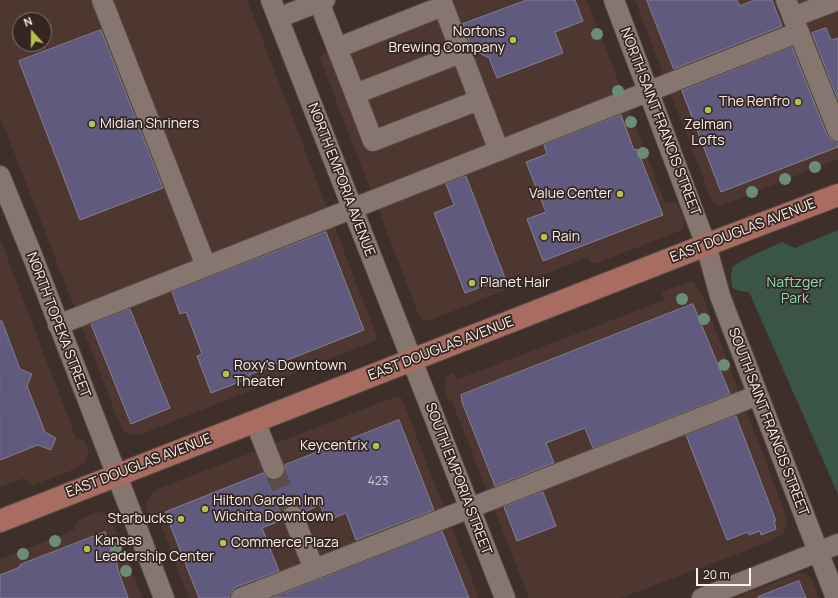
<!DOCTYPE html>
<html>
<head>
<meta charset="utf-8">
<style>
  body { margin:0 }
  #map { position:relative; width:838px; height:598px; overflow:hidden; background:#3e2f2a; font-family:Manrope,sans-serif }
  canvas { display:block }
  .north { position:absolute; left:12px; top:12px; width:40px; height:40px; box-sizing:border-box; background:#342520; border:1px solid #837672; border-radius:50%; rotate:339deg; font-size:11px; font-weight:700; line-height:16px; text-align:center; color:#faf0ec }
  .north::after { content:''; display:block; margin:auto; width:14px; height:18px; background:#b5c249; clip-path:polygon(50% 0,100% 100%,50% 72%,0 100%) }
  .scale { position:absolute; left:696px; top:568px; width:55px; height:18px; box-sizing:border-box; border:2px solid #faf0ec; border-top:0; padding-left:5px; font-size:12px; line-height:14px; white-space:nowrap; color:#faf0ec; -webkit-text-stroke:3px #342520; paint-order:stroke }
</style>
</head>
<body>
<div id="map">
<canvas width="838" height="598"></canvas>
<div class="north">N</div>
<div class="scale">20 m</div>
</div>
<script>
const ctx = document.querySelector('canvas').getContext('2d');
ctx.lineJoin = 'round';
function paint(path, color) {
  ctx.fillStyle = color;
  ctx.fill(path, 'evenodd');
}
function trace(path, color, width, dash) {
  ctx.strokeStyle = color;
  ctx.lineWidth = width;
  ctx.lineCap = dash ? 'butt' : 'round';
  ctx.setLineDash(dash || []);
  ctx.stroke(path);
}
function write(font, color, halo, rows, align = 'center') {
  ctx.font = font + ' Manrope,sans-serif';
  ctx.lineWidth = 3.5;
  ctx.setLineDash([]);
  ctx.textBaseline = 'middle';
  ctx.strokeStyle = halo;
  ctx.fillStyle = color;
  for (const [text, x, y, turn = 0] of rows) {
    ctx.save();
    ctx.translate(x, y);
    ctx.rotate((+turn || 0) * Math.PI / 180);
    ctx.textAlign = isNaN(turn) ? turn : align;
    if (halo) ctx.strokeText(text, 0, 0);
    ctx.fillText(text, 0, 0);
    ctx.restore();
  }
}
paint(new Path2D(`
  M 0,0 L 247,0 L 376,334 L 377,338 L 375,341 L 139,435 L 133,435 L 126,433 L 121,427 L 0,116 ZM 20,20 L 44,20 L 44,44 L 20,44 Z
  M 436,0 L 587,0 L 665,203 L 674,201 L 678,204 L 684,220 L 685,225 L 682,229 L 677,232 L 597,263 L 592,263 L 588,257 L 428,321 L 423,320 L 420,318 L 319,56 L 439,9 Z
  M 635,0 L 838,0 L 838,159 L 721,206 L 716,204 L 712,201 Z
  M 0,239 L 76,438 L 82,439 L 86,442 L 88,450 L 87,457 L 83,464 L 78,468 L 33,485 L 30,485 L 24,478 L 0,487 Z
  M 691,281 L 694,282 L 702,294 L 787,518 L 787,523 L 783,533 L 778,537 L 766,543 L 621,598 L 529,598 L 451,399 L 448,400 L 444,387 L 447,376 L 451,373 L 454,374 L 456,380 L 664,300 L 662,294 L 664,291 Z
  M 395,397 L 400,397 L 402,399 L 479,598 L 189,598 L 159,519 L 155,519 L 151,517 L 148,512 L 146,505 L 148,498 L 153,492 L 160,488 Z
  M 97,512 L 104,513 L 110,517 L 114,524 L 142,598 L 0,598 L 0,559 L 74,530 L 75,524 L 79,520 Z
  M 799,573 L 805,574 L 811,578 L 819,598 L 735,598 Z`), '#4d3730');
paint(new Path2D(`
  M 838,230 L 838,494 L 749,292 L 739,291 L 732,287 L 731,277 L 733,266 L 747,258 L 782,242 L 795,248 Z`), '#3a5547');
const building = new Path2D(`
  M 527,0 L 575,0 L 583,21 L 555,32 L 563,53 L 497,78 L 489,58 L 472,49 L 463,24 Z
  M 647,0 L 737,0 L 740,6 L 754,0 L 772,0 L 782,26 L 674,69 Z
  M 826,28 L 831,40 L 838,38 L 838,100 L 812,33 Z
  M 101,30 L 163,188 L 80,220 L 19,61 Z
  M 792,47 L 827,135 L 831,140 L 838,142 L 838,147 L 721,192 L 682,91 Z
  M 621,115 L 634,150 L 637,149 L 663,215 L 543,261 L 527,219 L 546,212 L 526,162 L 547,154 L 544,145 Z
  M 466,176 L 505,278 L 465,293 L 434,213 L 454,205 L 446,184 Z
  M 326,232 L 364,330 L 249,375 L 250,378 L 211,393 L 197,356 L 202,354 L 186,312 L 180,314 L 172,292 Z
  M 693,304 L 730,394 L 593,448 L 585,428 L 546,443 L 554,463 L 495,486 L 462,402 L 461,395 Z
  M 130,309 L 170,408 L 131,424 L 91,324 Z
  M 0,321 L 2,321 L 20,369 L 32,374 L 27,386 L 45,432 L 56,438 L 51,450 L 38,445 L 0,460 Z
  M 736,416 L 776,521 L 774,521 L 776,529 L 761,535 L 760,531 L 749,535 L 748,532 L 727,540 L 686,435 Z
  M 399,420 L 434,510 L 356,540 L 346,513 L 327,521 L 320,505 L 304,512 L 300,507 L 295,505 L 289,505 L 284,509 L 282,515 L 282,520 L 262,528 L 279,571 L 236,587 L 232,591 L 230,598 L 199,598 L 165,512 L 263,473 L 267,478 L 272,480 L 278,480 L 283,476 L 285,470 L 285,465 Z
  M 543,492 L 556,526 L 517,541 L 504,507 Z
  M 442,531 L 469,598 L 272,598 Z
  M 105,532 L 118,567 L 117,567 L 128,598 L 0,598 L 0,575 L 20,567 L 20,565 Z
  M 799,581 L 806,598 L 759,598 L 758,597 Z`);
paint(building, '#615a7f');
trace(building, '#828090', 1);
trace(new Path2D(`
  M 274,469 L 293,516`), '#5a4c47', 20, [20, 10]);
const minor = new Path2D(`
  M 102,0 L 206,266
  M 271,0 L 505,598
  M 325,0 L 319,2 L 337,48
  M 441,0 L 499,151
  M 614,0 L 706,245 L 720,296 L 836,598
  M 786,0 L 838,131
  M 443,6 L 337,48 L 355,94 L 461,53
  M 793,17 L 838,0
  M 278,18 L 319,2
  M 355,94 L 373,141 L 479,100
  M 0,176 L 34,260 L 164,598
  M 58,325 L 799,32
  M 255,421 L 274,469
  M 293,516 L 314,569
  M 241,598 L 758,395
  M 702,598 L 838,544`);
const major = new Path2D(`
  M 0,521 L 706,245 L 838,195`);
trace(minor, '#584b46', 22);
trace(major, '#584b46', 24);
trace(minor, '#87766f', 20);
trace(major, '#a86c61', 22);
ctx.fillStyle = '#6b8c76';
for (const [x, y] of [
  [597,34],
  [618,91],
  [631,122],
  [643,153],
  [815,167],
  [785,179],
  [752,192],
  [682,299],
  [704,319],
  [724,365],
  [55,541],
  [116,548],
  [23,554],
  [126,571]
]) {
  ctx.beginPath();
  ctx.arc(x, y, 6, 0, 2 * Math.PI);
  ctx.fill();
}
for (const [x, y, r, color] of [
  [513,40,4,"#b5c249"],
  [798,102,4,"#b5c249"],
  [708,110,4,"#b5c249"],
  [92,124,4,"#b5c249"],
  [620,194,4,"#b5c249"],
  [544,237,4,"#b5c249"],
  [472,283,4,"#b5c249"],
  [226,374,4,"#b5c249"],
  [376,446,4,"#b5c249"],
  [205,509,4,"#b5c249"],
  [181,519,4,"#b5c249"],
  [223,543,4,"#b5c249"],
  [87,549,4,"#b5c249"]
]) {
  const dot = new Path2D();
  dot.arc(x, y, r, 0, 2 * Math.PI);
  ctx.fillStyle = color;
  ctx.fill(dot);
  trace(dot, '#342520', 1.5);
}
write('12px', '#d4cad1', null, [
  ["423",378,482]
]);
write('14px', '#faf0ec', '#342520', [
  ["Nortons",505,32,"right"],
  ["Brewing Company",505,48,"right"],
  ["The Renfro",790,102,"right"],
  ["Midian Shriners",100,124],
  ["Zelman",708,125,"center"],
  ["Lofts",708,141,"center"],
  ["Value Center",612,194,"right"],
  ["Rain",552,237],
  ["Planet Hair",480,283],
  ["Roxy's Downtown",234,366],
  ["Theater",234,382],
  ["Keycentrix",368,446,"right"],
  ["Hilton Garden Inn",213,501],
  ["Wichita Downtown",213,517],
  ["Starbucks",173,519,"right"],
  ["Kansas",95,541],
  ["Leadership Center",95,557],
  ["Commerce Plaza",231,543]
], 'left');
write('14px', '#faf0ec', '#342520', [
  ["NORTH SAINT FRANCIS STREET",660,122,69],
  ["NORTH EMPORIA AVENUE",341,180,69],
  ["EAST DOUGLAS AVENUE",743,231,-21],
  ["NORTH TOPEKA STREET",58,325,69],
  ["EAST DOUGLAS AVENUE",441,349,-21],
  ["SOUTH SAINT FRANCIS STREET",768,422,69],
  ["EAST DOUGLAS AVENUE",139,466,-21],
  ["SOUTH EMPORIA STREET",458,479,69]
]);
write('14px', '#90d9b5', '#342520', [
  ["Naftzger",795,283],
  ["Park",795,299]
]);
</script>
</body>
</html>
